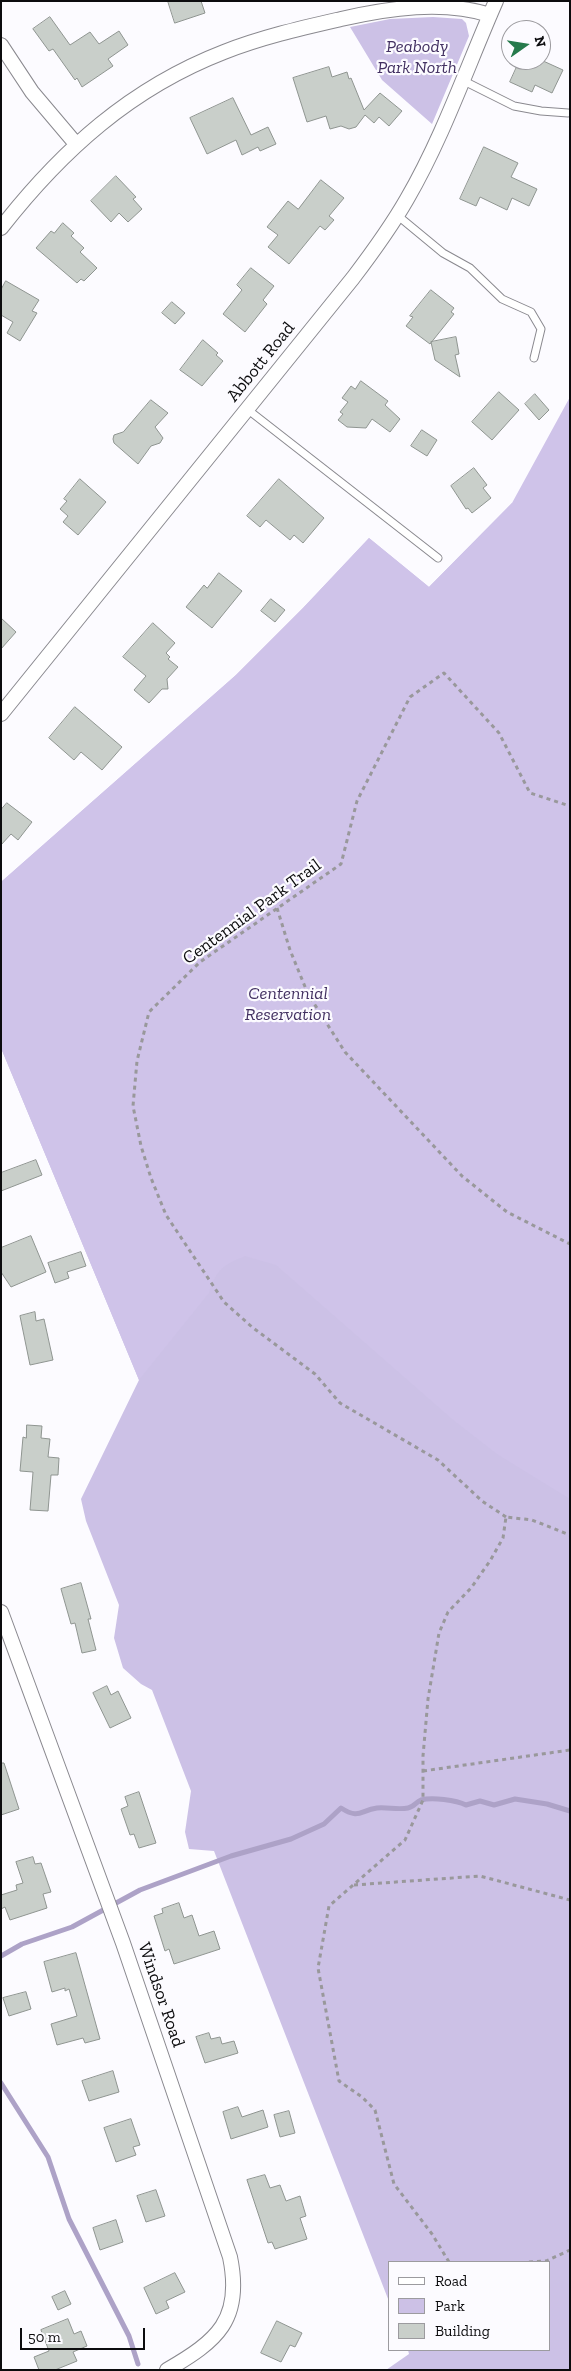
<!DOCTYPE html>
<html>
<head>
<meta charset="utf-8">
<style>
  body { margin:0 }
  #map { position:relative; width:571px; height:2371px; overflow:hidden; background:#fcfbff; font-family:"Zilla Slab",serif }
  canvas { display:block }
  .frame { position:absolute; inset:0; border:2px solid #0c0c0e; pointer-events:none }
  .legend { position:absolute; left:388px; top:2261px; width:162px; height:90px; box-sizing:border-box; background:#fcfbff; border:1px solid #9c9b9f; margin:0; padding:6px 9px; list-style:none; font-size:15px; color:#0c0c0e }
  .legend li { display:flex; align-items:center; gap:10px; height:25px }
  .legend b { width:25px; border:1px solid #9c9b9f }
  .north { position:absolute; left:501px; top:20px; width:50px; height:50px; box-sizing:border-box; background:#fcfbff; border:1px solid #9c9b9f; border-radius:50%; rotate:77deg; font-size:14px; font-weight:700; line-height:20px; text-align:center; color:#0c0c0e }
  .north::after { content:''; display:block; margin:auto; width:18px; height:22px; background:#267a4c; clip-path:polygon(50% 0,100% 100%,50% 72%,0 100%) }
  .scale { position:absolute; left:20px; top:2328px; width:125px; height:22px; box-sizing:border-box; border:2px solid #0c0c0e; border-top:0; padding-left:6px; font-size:15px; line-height:18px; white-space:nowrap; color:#0c0c0e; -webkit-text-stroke:4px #fcfbff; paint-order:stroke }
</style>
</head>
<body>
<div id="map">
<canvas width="571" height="2371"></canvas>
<div class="frame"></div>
<ul class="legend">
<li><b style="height:6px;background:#fff"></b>Road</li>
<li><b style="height:14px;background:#ccc1e6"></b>Park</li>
<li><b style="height:14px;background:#c9cfca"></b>Building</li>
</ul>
<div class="north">N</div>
<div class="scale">50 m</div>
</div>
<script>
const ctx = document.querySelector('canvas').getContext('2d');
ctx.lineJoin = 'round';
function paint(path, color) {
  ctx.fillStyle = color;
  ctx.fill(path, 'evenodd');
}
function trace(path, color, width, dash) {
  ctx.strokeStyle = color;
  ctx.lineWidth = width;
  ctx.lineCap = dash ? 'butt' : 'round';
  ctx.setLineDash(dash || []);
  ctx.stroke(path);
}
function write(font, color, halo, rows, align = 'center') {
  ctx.font = font + ' "Zilla Slab",serif';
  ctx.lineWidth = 4.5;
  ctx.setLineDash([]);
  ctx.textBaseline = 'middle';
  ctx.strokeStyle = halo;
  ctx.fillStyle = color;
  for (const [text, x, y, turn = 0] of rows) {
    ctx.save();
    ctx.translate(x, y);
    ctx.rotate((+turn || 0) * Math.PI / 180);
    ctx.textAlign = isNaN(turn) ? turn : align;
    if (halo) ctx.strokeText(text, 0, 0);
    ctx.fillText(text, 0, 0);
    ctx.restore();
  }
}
paint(new Path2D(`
  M 433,17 L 462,19 L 466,23 L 469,36 L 432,124 L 382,80 L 350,27 L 390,19 Z
  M 512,503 L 570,568 L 570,2370 L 386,2370 L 409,2354 L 408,2350 L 550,2350 L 550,2262 L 390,2262 L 390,2304 L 214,1851 L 189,1849 L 185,1832 L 191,1791 L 152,1690 L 141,1684 L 123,1668 L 114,1638 L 119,1605 L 86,1521 L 81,1499 L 139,1380 L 1,1048 L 1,882 L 236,675 L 303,608 L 369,538 L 429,587 Z`), '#ccc1e6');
paint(new Path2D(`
  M 570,397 L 570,1499 L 497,1454 L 452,1419 L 276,1265 L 245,1256 C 223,1265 216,1270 209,1293 L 139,1380 L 1,1048 L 1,882 L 236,675 L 303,608 L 369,538 L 429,587 L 512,503 Z`), '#cfc3e9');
trace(new Path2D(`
  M 1,1956 L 22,1944 L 72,1927 L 140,1890 L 231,1856 L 291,1839 L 324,1824 L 341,1808 C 360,1820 360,1810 377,1808 C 387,1807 398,1810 408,1808 C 414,1807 416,1802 421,1800 C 432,1797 456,1800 466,1805 L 480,1801 L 494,1805 L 515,1799 L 547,1804 L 570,1811
  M 1,2083 L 48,2157 L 69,2219 L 129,2336 L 138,2364`), '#ada2c7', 5);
const building = new Path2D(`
  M 168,1 L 201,1 L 205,13 L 175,23 Z
  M 50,17 L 70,45 L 90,32 L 99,44 L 119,31 L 128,45 L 108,59 L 113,66 L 82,87 L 77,78 L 75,80 L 53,49 L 49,51 L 33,29 Z
  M 520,60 L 541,60 L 563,70 L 552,93 L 535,85 L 532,92 L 510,82 Z
  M 329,67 L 332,77 L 347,72 L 349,79 L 351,78 L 364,110 L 380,93 L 402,111 L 389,126 L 379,117 L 374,123 L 365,115 L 356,127 L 349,129 L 341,126 L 330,129 L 326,116 L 307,122 L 293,78 Z
  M 233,98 L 251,135 L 268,127 L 276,144 L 260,151 L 258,147 L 242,155 L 236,140 L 207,154 L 190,118 Z
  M 484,147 L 518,163 L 511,177 L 537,189 L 529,206 L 512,198 L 507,210 L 480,197 L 476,206 L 460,199 Z
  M 116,176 L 136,197 L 133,199 L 142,209 L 128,222 L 119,213 L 111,222 L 91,201 Z
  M 321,180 L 344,198 L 329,216 L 334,220 L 325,230 L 320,226 L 289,264 L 268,247 L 278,235 L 267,227 L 288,201 L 298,209 Z
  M 63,223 L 74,233 L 71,236 L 84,248 L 80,252 L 97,268 L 84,281 L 81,279 L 77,283 L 36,248 L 51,231 L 54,233 Z
  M 251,268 L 274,286 L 263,300 L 267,304 L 245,332 L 223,314 L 242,290 L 237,285 Z
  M 6,281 L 39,300 L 32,311 L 37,313 L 20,341 L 7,333 L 13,322 L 1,315 L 1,290 Z
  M 431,290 L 454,308 L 451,312 L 454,314 L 430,344 L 406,326 L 413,317 L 410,316 Z
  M 172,302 L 185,313 L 175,324 L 162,313 Z
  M 456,337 L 459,354 L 455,355 L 460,377 L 435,360 L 431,342 Z
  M 203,340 L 218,353 L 216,355 L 223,361 L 202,386 L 180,370 Z
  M 361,381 L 388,401 L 385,405 L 400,419 L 390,432 L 372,419 L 366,428 L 347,427 L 338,420 L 343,414 L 340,412 L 348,402 L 342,398 L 351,386 L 355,389 Z
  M 499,392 L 519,410 L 492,440 L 472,422 Z
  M 535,394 L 549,410 L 539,420 L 525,404 Z
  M 151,400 L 168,413 L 155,427 L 163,438 L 160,443 L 151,446 L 138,464 L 114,443 L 113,439 L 114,435 L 123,432 Z
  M 422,430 L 437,440 L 427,456 L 411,446 Z
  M 474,468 L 487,485 L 483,488 L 491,498 L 472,513 L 468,508 L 466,509 L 451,486 Z
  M 80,479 L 106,502 L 78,535 L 63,522 L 68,516 L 60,509 L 67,501 L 64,499 Z
  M 279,479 L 324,518 L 303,543 L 294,535 L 290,540 L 266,520 L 260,527 L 247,516 Z
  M 219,573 L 242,591 L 212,628 L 186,607 L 204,585 L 207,588 Z
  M 271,599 L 285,610 L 275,622 L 261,611 Z
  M 1,618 L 16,632 L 1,649 Z
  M 153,623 L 175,643 L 166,653 L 170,657 L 168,659 L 178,667 L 167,679 L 168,689 L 162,689 L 149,703 L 134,690 L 146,676 L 123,657 Z
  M 75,707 L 122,747 L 102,770 L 81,752 L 74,760 L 49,738 Z
  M 7,803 L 32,822 L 18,840 L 11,834 L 1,845 L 1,810 Z
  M 36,1160 L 42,1175 L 1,1191 L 1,1173 Z
  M 31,1236 L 46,1272 L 11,1287 L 1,1272 L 1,1248 Z
  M 81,1252 L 86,1266 L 67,1272 L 69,1278 L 55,1283 L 48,1263 Z
  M 35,1312 L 36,1321 L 44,1319 L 53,1360 L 30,1365 L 20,1316 Z
  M 27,1425 L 42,1426 L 41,1438 L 50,1439 L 48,1457 L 59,1458 L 58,1475 L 51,1475 L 48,1511 L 30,1510 L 33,1472 L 20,1471 L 23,1437 L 26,1438 Z
  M 81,1583 L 91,1619 L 88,1619 L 96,1650 L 82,1653 L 75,1623 L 71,1624 L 61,1589 Z
  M 107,1686 L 111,1695 L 118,1691 L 131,1718 L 110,1728 L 93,1693 Z
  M 1,1763 L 4,1763 L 19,1809 L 1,1815 Z
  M 139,1792 L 156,1843 L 139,1848 L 134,1834 L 130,1835 L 121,1809 L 128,1806 L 125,1797 Z
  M 33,1857 L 35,1864 L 41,1863 L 51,1892 L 43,1894 L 47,1908 L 10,1920 L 5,1907 L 1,1909 L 1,1895 L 17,1890 L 16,1885 L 23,1883 L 16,1862 Z
  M 179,1903 L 184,1918 L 192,1915 L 199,1936 L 214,1931 L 220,1949 L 174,1964 L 169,1949 L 165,1951 L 154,1916 L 163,1913 L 162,1909 Z
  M 76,1953 L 100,2039 L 85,2043 L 83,2038 L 57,2045 L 51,2024 L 77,2016 L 69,1989 L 65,1991 L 65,1988 L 52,1992 L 44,1962 Z
  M 26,1992 L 31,2009 L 9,2016 L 3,1998 Z
  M 209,2033 L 211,2039 L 220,2037 L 222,2044 L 234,2041 L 238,2053 L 205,2063 L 196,2037 Z
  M 113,2071 L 119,2092 L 89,2101 L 82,2081 Z
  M 238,2107 L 242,2117 L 263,2110 L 268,2127 L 231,2139 L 223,2112 Z
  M 289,2111 L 295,2133 L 280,2137 L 274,2115 Z
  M 131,2119 L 140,2145 L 133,2147 L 136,2155 L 116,2162 L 104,2128 Z
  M 265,2175 L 270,2188 L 280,2185 L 286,2201 L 300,2196 L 306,2216 L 300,2218 L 307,2239 L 275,2249 L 272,2242 L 268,2243 L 247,2180 Z
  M 156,2190 L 165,2216 L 146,2222 L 137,2196 Z
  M 116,2220 L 123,2242 L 100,2250 L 93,2228 Z
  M 175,2273 L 185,2292 L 166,2301 L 169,2308 L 156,2314 L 144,2288 Z
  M 65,2291 L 71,2304 L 58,2310 L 52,2297 Z
  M 68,2319 L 74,2334 L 81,2331 L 87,2346 L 73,2352 L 77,2361 L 55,2370 L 39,2370 L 34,2357 L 49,2351 L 41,2330 Z
  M 277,2321 L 302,2333 L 295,2347 L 290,2345 L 281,2362 L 261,2353 Z`);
paint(building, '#c9cfca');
trace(building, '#8f9591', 1);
const service = new Path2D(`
  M 462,80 L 514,106 L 541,111 L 568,113
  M 397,215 L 443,253 L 470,268 L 502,299 L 531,312 L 541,329 L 534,358
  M 247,409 L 438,558`);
const minor = new Path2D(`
  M 1,45 L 32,92 L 76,144
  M 1,228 C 62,150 131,88 224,52 C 262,37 302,28 341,19 C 389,8 443,0 490,15
  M 1,714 L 353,278 C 372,253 391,227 407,199 C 443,137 467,67 496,1
  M 1,1612 L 123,1943 L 230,2257 C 243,2320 217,2341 167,2370`);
trace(service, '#8a898f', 9);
trace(minor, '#8a898f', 16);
trace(new Path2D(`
  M 277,908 L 290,950 L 308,994 L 345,1052 L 462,1176 L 507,1212 L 570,1244
  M 506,1517 L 482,1501 L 438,1460 L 340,1403 L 315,1374 L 252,1327 L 224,1302 L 166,1215 L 151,1178 L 141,1146 L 133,1106 L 137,1061 L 149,1012 L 200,962 L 341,864 L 357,801 L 410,697 L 444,673 L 499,733 L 530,793 L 570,806
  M 423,1771 L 570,1750
  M 354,1885 L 480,1876 L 570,1900
  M 449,2262 L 432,2234 L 394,2184 L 375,2110 L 362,2097 L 339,2081 L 318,1968 L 329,1906 L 405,1840 L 423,1800 L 423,1756 L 428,1699 L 439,1633 L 448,1612 L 471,1588 L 490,1561 L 503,1538 L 506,1517 L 532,1520 L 570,1535
  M 529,2262 L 546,2261 L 570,2250`), '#99989b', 3, [4, 4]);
trace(service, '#fff', 7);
trace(minor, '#fff', 14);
write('italic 18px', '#433162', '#fcfbff', [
  ["Peabody",417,47],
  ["Park North",417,68],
  ["Centennial",288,994],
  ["Reservation",288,1015]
]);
write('18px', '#0c0c0e', '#fcfbff', [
  ["Abbott Road",261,362,-51],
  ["Centennial Park Trail",252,912,-36],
  ["Windsor Road",161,1995,71]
]);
</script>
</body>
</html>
